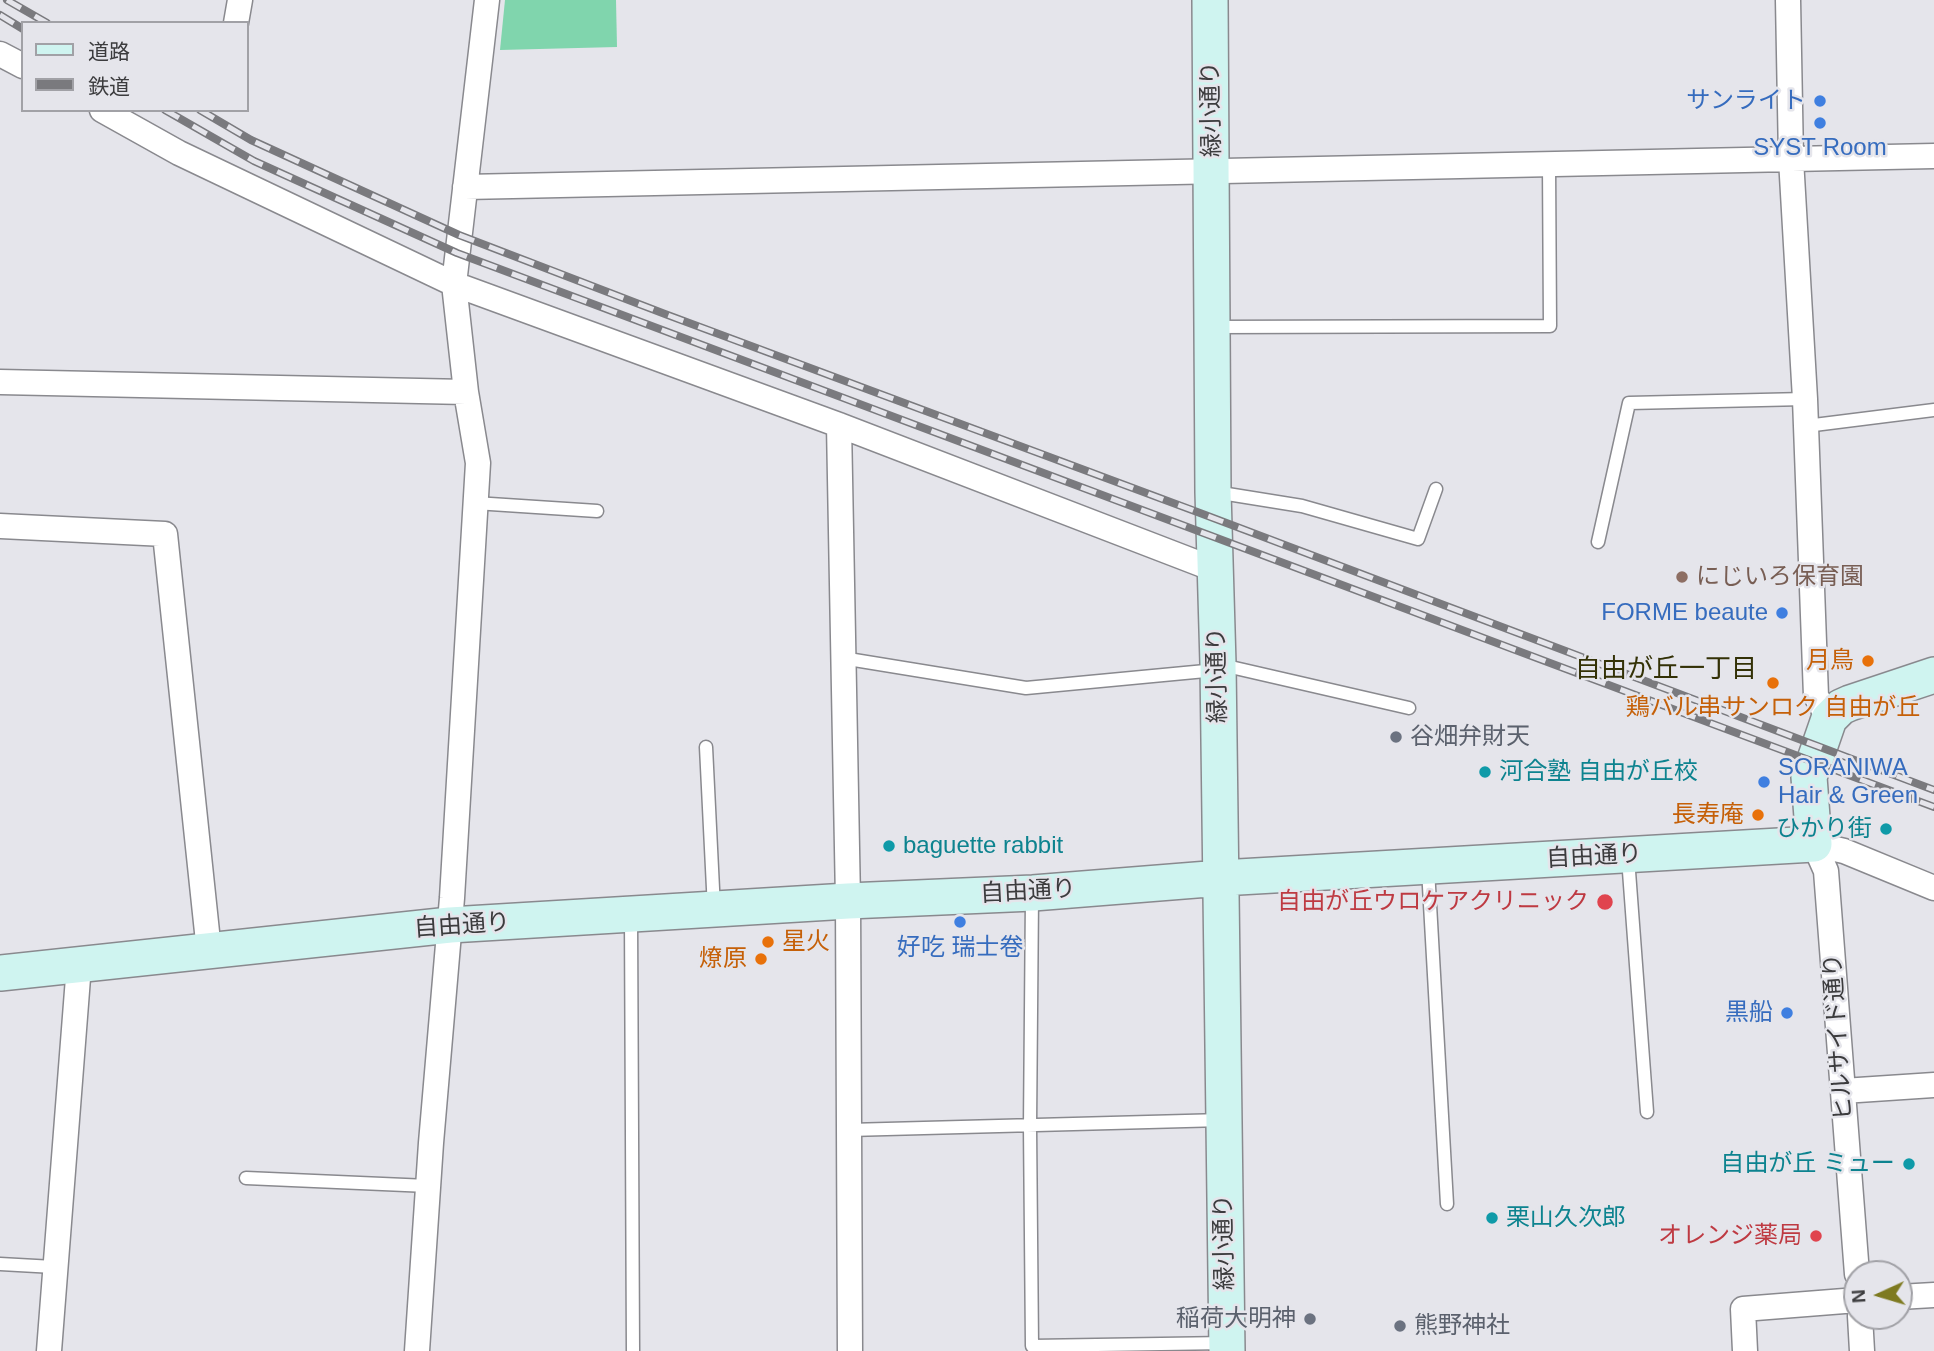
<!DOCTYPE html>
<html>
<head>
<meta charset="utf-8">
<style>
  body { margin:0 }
  #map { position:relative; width:1934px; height:1351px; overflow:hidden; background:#e5e5eb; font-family:Helvetica,"Noto Sans JP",sans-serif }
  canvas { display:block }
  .legend { position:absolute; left:21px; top:21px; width:228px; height:91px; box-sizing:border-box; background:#e5e5eb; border:2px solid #a1a1a6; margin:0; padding:9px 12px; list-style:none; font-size:21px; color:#3c3c3e }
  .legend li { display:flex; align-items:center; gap:14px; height:35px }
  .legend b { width:35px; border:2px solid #a1a1a6 }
  .north { position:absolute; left:1843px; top:1260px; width:70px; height:70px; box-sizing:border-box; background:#e5e5eb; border:2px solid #a1a1a6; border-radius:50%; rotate:266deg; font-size:19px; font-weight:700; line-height:28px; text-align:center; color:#3c3c3e }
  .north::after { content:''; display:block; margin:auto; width:24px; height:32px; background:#7e7a20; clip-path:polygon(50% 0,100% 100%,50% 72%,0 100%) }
</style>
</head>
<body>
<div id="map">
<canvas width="1934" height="1351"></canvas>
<ul class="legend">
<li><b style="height:9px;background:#cff4f0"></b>道路</li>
<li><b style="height:9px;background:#7a7a7e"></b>鉄道</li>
</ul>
<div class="north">N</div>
</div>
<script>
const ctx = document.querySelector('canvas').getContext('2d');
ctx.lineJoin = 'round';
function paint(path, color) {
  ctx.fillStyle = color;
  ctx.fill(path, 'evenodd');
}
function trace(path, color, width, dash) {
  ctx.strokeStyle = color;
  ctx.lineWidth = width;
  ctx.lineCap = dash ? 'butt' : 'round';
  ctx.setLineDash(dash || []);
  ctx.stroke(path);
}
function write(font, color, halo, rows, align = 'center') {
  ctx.font = font + ' Helvetica,"Noto Sans JP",sans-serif';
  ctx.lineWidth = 5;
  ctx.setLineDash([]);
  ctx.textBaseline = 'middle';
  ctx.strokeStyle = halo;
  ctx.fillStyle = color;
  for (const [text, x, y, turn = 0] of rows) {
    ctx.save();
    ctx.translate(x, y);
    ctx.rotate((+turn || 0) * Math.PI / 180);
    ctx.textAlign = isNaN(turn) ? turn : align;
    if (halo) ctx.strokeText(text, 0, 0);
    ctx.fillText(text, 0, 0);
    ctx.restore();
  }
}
paint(new Path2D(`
  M 505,0 L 616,0 L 617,47 L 500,50 Z`), '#80d5ad');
const lane = new Path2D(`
  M 1216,327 L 1550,326 L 1549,165
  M 1806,426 L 1934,410
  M 1215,492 L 1302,506 L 1418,539 L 1436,489
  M 475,503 L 597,511
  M 1598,542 L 1629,403 L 1805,399
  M 842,658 L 1026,688 L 1216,670
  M 1222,665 L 1409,708
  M 706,747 L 714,909
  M 1628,858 L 1647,1112
  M 1428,869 L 1447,1204
  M 1032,896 L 1030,1126 L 1032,1346 L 1226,1343
  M 631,917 L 633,1351
  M 849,1130 L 1223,1120
  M 246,1178 L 428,1186
  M 0,1264 L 54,1267`);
const street = new Path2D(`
  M 1788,0 L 1791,159 L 1805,399 L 1816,696 L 1829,719
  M 236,23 L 240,0
  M 0,54 L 23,66
  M 102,110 L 179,153 L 454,284 L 839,425 L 1216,570
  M 465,187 L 1934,156
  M 0,382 L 466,392
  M 839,425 L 848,901 L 850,1351
  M 0,526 L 165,534 L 209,951
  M 1814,844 L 1826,871 L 1857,1274
  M 1814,844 L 1844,851 L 1934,888
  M 1843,1091 L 1934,1085
  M 1899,1297 L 1934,1295
  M 1860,1316 L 1862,1351
  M 49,1351 L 79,965
  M 417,1351 L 431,1143 L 452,898 L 478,463 L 466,392 L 454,284 L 487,0
  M 1745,1351 L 1743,1309 L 1857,1300`);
const secondary = new Path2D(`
  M 1210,0 L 1213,492 L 1218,664 L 1227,1351
  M 0,973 L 450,925 L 848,901 L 1033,893 L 1221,878 L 1814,844 L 1809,777 L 1829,719 L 1841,707 L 1850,703 L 1934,675`);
trace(lane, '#89898e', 15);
trace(street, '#89898e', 27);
trace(secondary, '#89898e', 38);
trace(lane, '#fff', 12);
trace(street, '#fff', 24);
trace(secondary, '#cff4f0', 35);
const rail = new Path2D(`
  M 7,0 L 47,23
  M 0,15 L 23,29
  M 165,110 L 254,161 L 457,253 L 1934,807
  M 200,110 L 251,140 L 459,235 L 665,314 L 1200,513 L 1934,790`);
trace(rail, '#7a7a7e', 8);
trace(rail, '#e5e5eb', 5, [16]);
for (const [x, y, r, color] of [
  [1820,101,7,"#3f7fe0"],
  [1820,123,7,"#3f7fe0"],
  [1682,577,7,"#8d6e63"],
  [1782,613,7,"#3f7fe0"],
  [1868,661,7,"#e8710a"],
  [1773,683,7,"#e8710a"],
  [1396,737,7,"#6b7280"],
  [1485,772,7,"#0f9aa8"],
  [1764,782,7,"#3f7fe0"],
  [1758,815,7,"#e8710a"],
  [1886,829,7,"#0f9aa8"],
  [889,846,7,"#0f9aa8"],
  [1605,902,9,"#e0444e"],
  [960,922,7,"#3f7fe0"],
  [768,942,7,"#e8710a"],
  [761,959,7,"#e8710a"],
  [1787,1013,7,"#3f7fe0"],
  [1909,1164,7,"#0f9aa8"],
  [1492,1218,7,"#0f9aa8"],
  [1816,1236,7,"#e0444e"],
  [1310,1319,7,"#6b7280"],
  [1400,1326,7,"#6b7280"]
]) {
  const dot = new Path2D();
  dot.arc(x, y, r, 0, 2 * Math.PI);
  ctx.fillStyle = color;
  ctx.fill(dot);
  trace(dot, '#e5e5eb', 2.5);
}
write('24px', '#366cbe', '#e5e5eb', [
  ["サンライト",1806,101],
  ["SYST Room",1820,148,"center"],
  ["FORME beaute",1768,613],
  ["SORANIWA",1778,768,"left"],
  ["Hair & Green",1778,796,"left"],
  ["好吃 瑞士卷",960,948,"center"],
  ["黒船",1773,1013]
], 'right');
write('24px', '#3c3c3e', '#e5e5eb', [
  ["緑小通り",1212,109,-91],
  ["緑小通り",1218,675,-91],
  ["自由通り",1594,857,-3],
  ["自由通り",1028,892,-3],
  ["自由通り",462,926,-4],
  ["ヒルサイド通り",1839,1037,-94],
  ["緑小通り",1225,1242,-91]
]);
write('24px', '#785e54', '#e5e5eb', [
  ["にじいろ保育園",1696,577]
], 'left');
write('24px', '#c56008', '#e5e5eb', [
  ["月鳥",1854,661],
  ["鶏バル串サンロク 自由が丘",1773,708,"center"],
  ["長寿庵",1744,815],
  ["星火",782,942,"left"],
  ["燎原",747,959]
], 'right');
write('24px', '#5b616d', '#e5e5eb', [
  ["谷畑弁財天",1410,737],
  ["稲荷大明神",1296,1319,"right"],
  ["熊野神社",1414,1326]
], 'left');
write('24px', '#0d838f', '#e5e5eb', [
  ["河合塾 自由が丘校",1499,772],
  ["ひかり街",1872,829,"right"],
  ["baguette rabbit",903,846],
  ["自由が丘 ミュー",1895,1164,"right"],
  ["栗山久次郎",1506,1218]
], 'left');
write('24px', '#be3a42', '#e5e5eb', [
  ["自由が丘ウロケアクリニック",1589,902],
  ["オレンジ薬局",1802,1236]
], 'right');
write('26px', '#333106', '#e5e5eb', [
  ["自由が丘一丁目",1666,670]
]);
</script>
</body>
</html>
